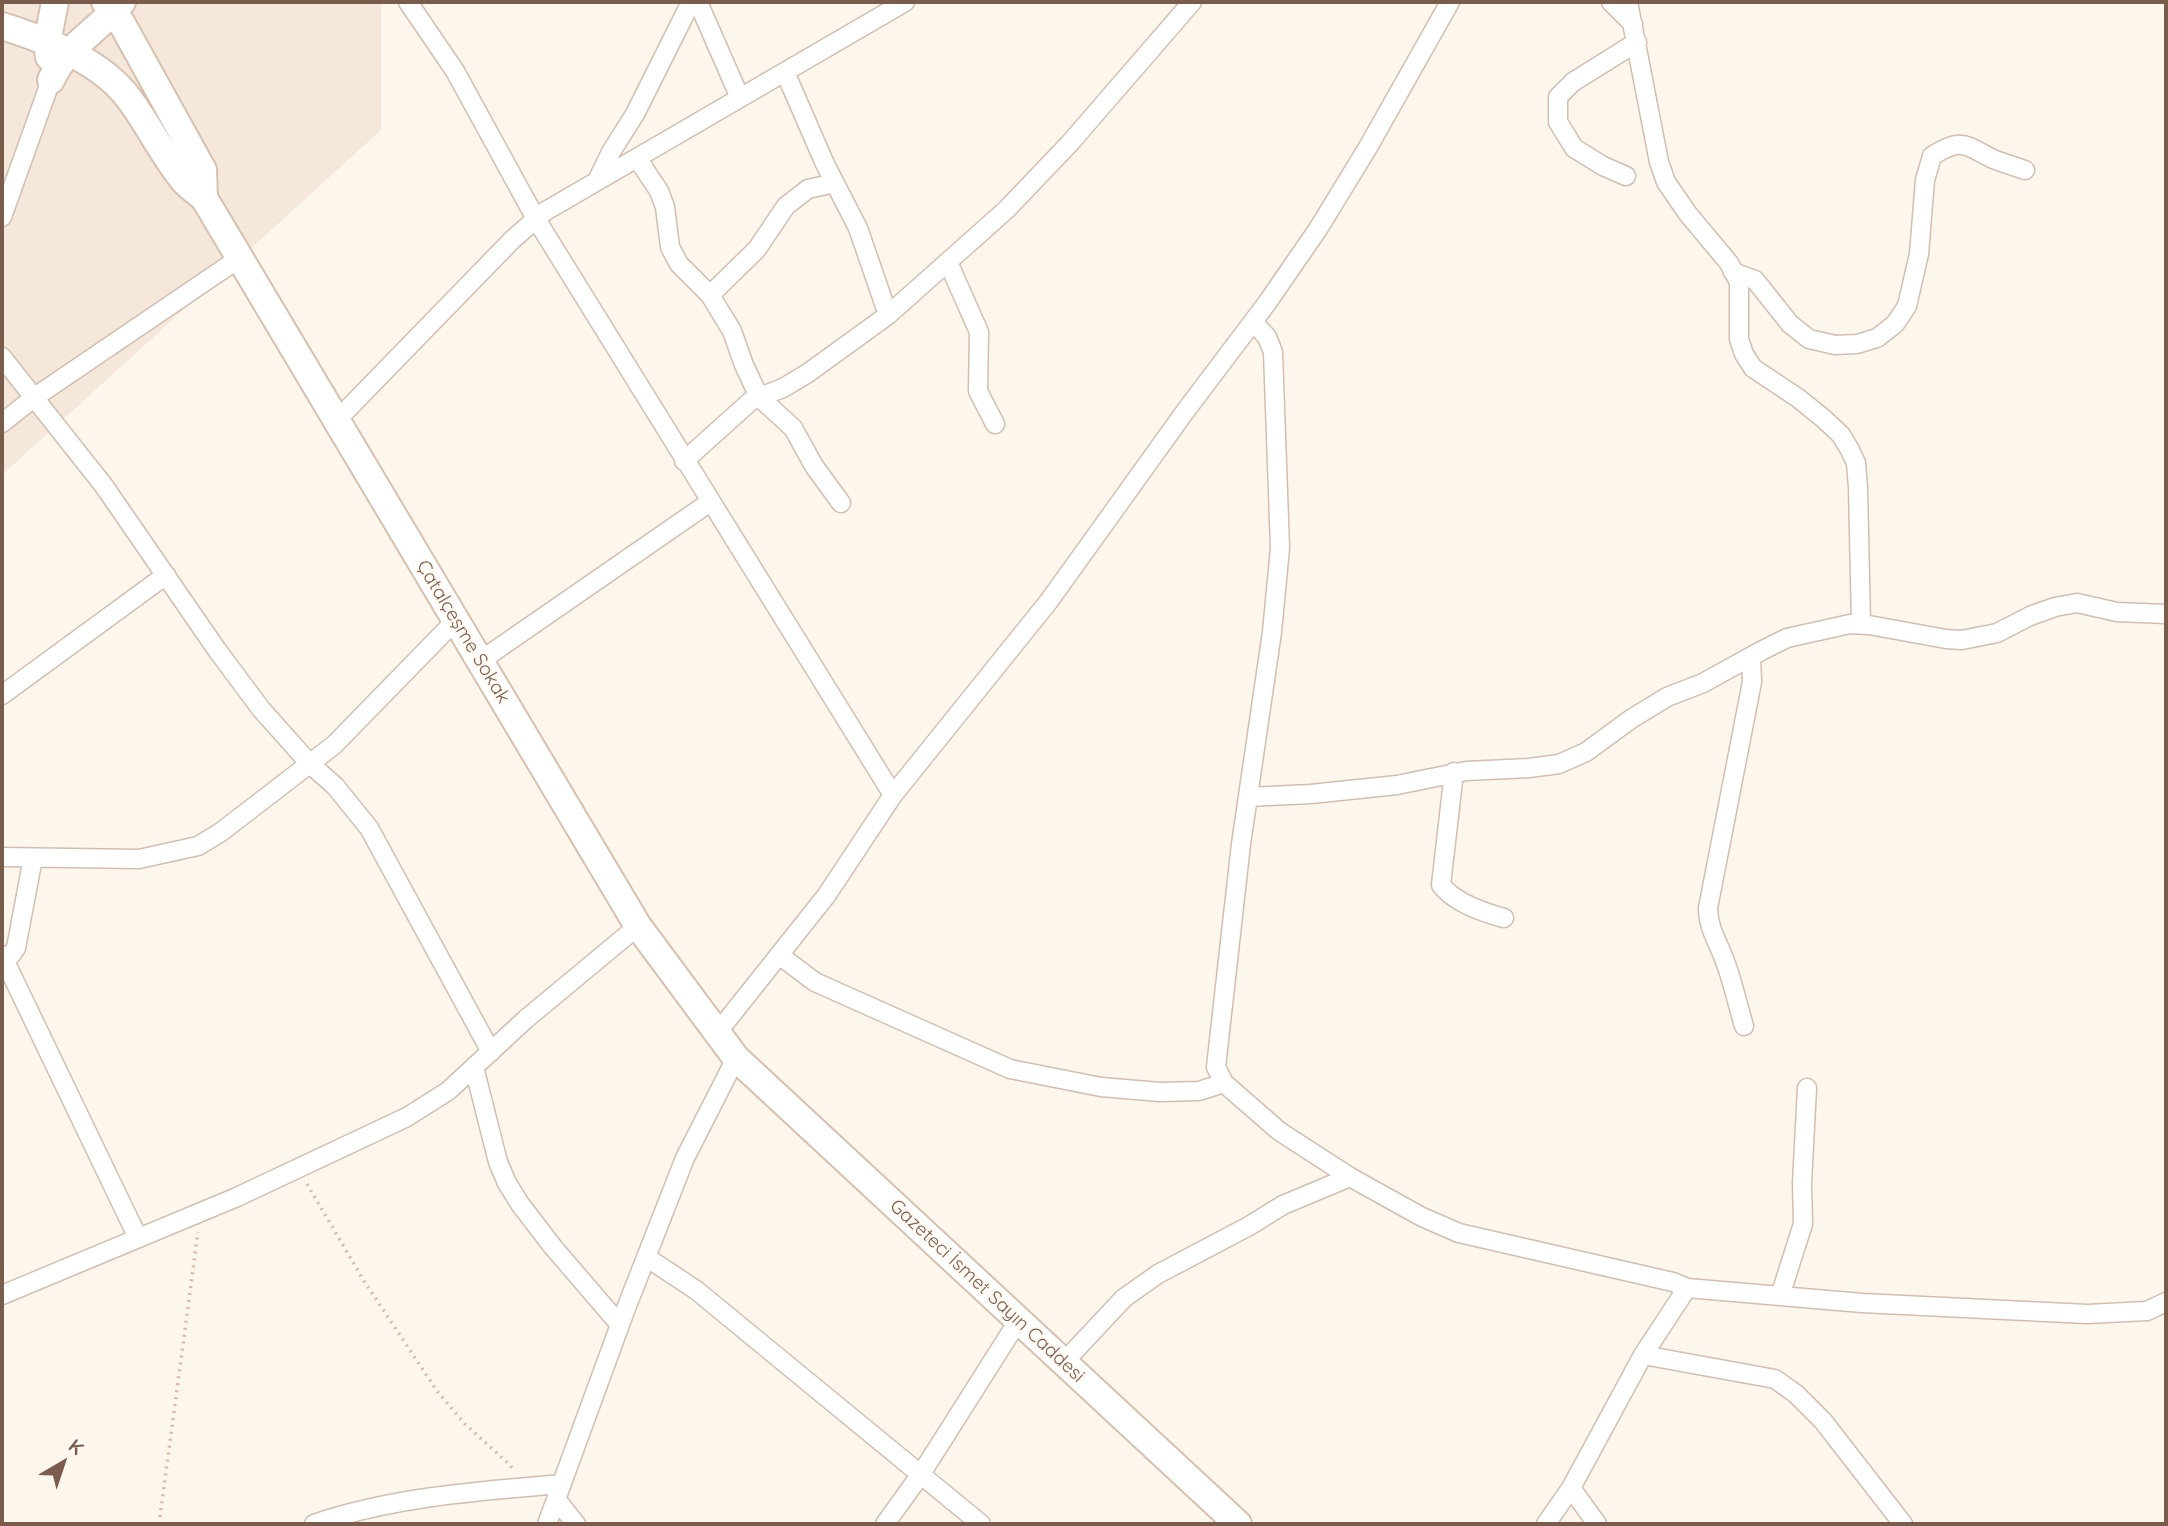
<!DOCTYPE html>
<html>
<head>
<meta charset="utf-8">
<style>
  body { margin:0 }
  #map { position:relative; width:2168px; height:1526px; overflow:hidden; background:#fdf6ec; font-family:Quicksand,sans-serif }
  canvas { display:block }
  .frame { position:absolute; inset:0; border:4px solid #7a5c4d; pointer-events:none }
  .north { position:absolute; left:28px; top:1428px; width:70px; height:70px; -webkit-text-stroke:5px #fffaf3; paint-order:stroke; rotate:39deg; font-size:19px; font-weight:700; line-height:28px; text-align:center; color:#7a5c4d }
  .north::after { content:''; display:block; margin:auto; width:24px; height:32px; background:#7a5c4d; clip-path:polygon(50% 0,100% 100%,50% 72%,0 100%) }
</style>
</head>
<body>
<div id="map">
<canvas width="2168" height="1526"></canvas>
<div class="frame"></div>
<div class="north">K</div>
</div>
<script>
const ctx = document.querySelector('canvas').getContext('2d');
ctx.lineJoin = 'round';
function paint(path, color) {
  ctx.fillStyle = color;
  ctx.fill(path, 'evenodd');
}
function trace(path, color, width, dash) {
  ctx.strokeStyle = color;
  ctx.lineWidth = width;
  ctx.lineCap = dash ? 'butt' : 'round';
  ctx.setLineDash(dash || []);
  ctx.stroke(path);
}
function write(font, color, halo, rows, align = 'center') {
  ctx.font = font + ' Quicksand,sans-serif';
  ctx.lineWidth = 5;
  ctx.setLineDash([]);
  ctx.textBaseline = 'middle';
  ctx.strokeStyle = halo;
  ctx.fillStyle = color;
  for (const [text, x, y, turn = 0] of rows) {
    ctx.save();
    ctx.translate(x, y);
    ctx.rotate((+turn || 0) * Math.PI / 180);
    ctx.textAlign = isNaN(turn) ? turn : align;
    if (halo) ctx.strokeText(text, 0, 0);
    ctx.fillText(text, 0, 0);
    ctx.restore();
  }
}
paint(new Path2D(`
  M 2,2 L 381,2 L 381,130 L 2,475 Z`), '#f5e8da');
const street = new Path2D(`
  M 408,2 L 455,71 L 536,219 L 893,795
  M 698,2 L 740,98
  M 1611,2 L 1633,24
  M 1628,2 L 1659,162 L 1666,182 L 1688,214 L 1729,263 L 1739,282 L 1739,339 L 1744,354 L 1753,368 L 1798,398 L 1824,419 L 1841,435 L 1850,450 L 1856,463 L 1858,487 L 1861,624
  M 785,72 L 825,164 L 858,228 L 888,315
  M 637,158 L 659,191 L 665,207 L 670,247 L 679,264 L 710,295 L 732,331 L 744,365 L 759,397 L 793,428 L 814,466 L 841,503
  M 1626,176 L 1603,166 L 1574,148 L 1558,122 L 1558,97 L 1573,82 L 1637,42
  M 597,181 L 611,152 L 635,114 L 691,2
  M 2,217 L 51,80
  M 948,262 L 979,332 L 978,391 L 995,424
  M 1733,272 L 1755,280 L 1790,324 L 1809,339 L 1835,345 L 1857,344 L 1877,338 L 1895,324 L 1907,306 L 1919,254 L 1925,180 L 1932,156 C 1962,137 1965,145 1993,159 C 2003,163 2014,166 2025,170
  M 710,295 L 757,249 L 786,206 L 808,189 L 835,183
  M 1253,322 L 1267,337 L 1273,352 L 1280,548 L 1272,632 L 1241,844 L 1216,1067 L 1224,1083 L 1279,1131 L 1350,1177 L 1422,1217 L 1459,1233 L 1673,1282 L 1687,1288
  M 2,357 L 104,486 L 217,650 L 261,709 L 310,764 L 335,786 L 369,828 L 491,1052
  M 337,420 L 513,239 L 544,212 L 905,2
  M 2,423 L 35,397 L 241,257
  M 684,461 L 752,400 L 783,388 L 808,373 L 888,315 L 1006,210 L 1070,143 L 1192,2
  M 480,661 L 710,502
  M 2,695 L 166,575
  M 1454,772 L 1441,885 C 1455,903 1482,912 1504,918
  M 1248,797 L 1311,794 L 1397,785 L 1466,771 L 1529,768 L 1559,764 L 1586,752 L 1631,719 L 1667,697 L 1703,683 L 1761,651 L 1787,638 L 1850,624 L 1869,625 L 1946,639 L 1962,640 L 1997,633 L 2030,616 L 2055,607 L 2077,603 L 2117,612 L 2166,614
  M 2,857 L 139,859 L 198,846 L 221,832 L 334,745 L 456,620
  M 2,955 L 138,1238
  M 779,955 L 815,982 L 1010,1069 L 1101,1087 L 1160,1092 L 1199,1091 L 1224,1083
  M 2,963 L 11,955 L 16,948 L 33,858
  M 1744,1026 C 1737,1003 1732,978 1723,956 C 1716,939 1708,926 1708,908 L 1752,682 L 1751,657
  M 717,1033 L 826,896 L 893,795 L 1049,601 L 1184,413 L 1267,303 L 1318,229 L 1367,149 L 1450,2
  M 474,1067 L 498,1162 L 507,1183 L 520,1204 L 553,1247 L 620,1325
  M 646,1257 L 696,1290 L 981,1524
  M 2,1295 L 237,1197 L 407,1117 L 448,1091 L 526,1019 L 638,926
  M 1780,1296 L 1803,1224 L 1802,1183 L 1807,1088
  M 1643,1355 L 1775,1379 L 1796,1394 L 1823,1421 L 1903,1524
  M 1063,1363 L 1124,1298 L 1158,1274 L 1249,1226 L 1283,1205 L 1350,1177
  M 1571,1488 L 1597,1524
  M 556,1499 L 576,1524
  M 314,1524 C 393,1497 479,1491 562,1484
  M 547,1524 L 625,1311 L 685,1158 L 736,1058
  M 885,1524 L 921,1474 L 1018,1321
  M 1546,1524 L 1571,1488 L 1643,1355 L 1687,1288 L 1862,1303 L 2087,1314 L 2147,1311 L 2166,1302`);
const secondary = new Path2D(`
  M 105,2 L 121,22 L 203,170 L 204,198
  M 2,26 C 46,40 102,61 130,100 C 149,126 163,155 183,180 C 189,187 197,192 204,198 L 638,926 L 736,1058 L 1238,1524
  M 49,57 L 47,43 L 55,2
  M 51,80 C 67,45 99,30 122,2`);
trace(street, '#d1beb0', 21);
trace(secondary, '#d6c0b0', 30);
trace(new Path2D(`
  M 307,1184 L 364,1281 L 437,1391 L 465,1424 L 510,1465 L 514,1471
  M 159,1524 L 198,1232`), '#d9b8a5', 3.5, [2, 5]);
trace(street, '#fff', 18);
trace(secondary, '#fff', 26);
write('19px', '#7a5c4d', '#fffaf3', [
  ["Çatalçeşme Sokak",463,632,59],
  ["Gazeteci İsmet Sayın Caddesi",987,1291,43]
]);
</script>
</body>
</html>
